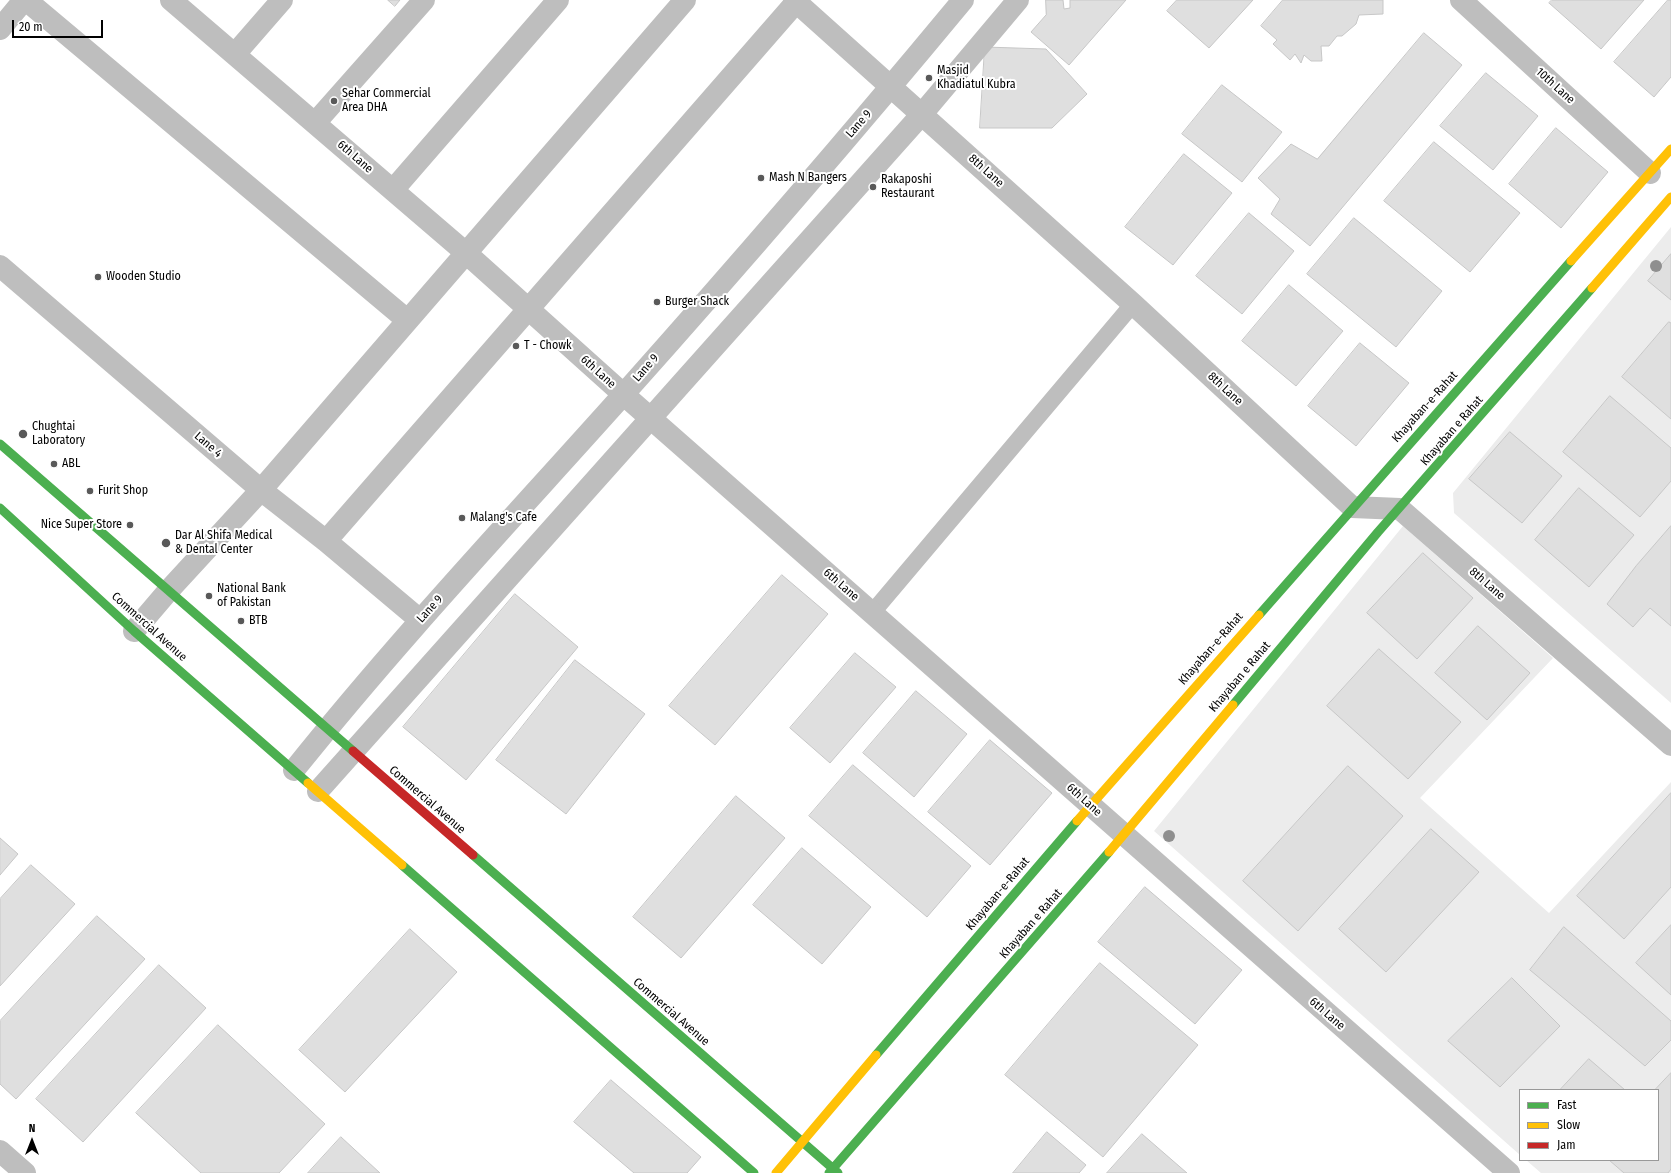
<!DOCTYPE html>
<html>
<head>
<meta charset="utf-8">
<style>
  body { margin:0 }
  #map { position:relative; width:1671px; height:1173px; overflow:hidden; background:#fff; font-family:"Fira Sans Condensed",sans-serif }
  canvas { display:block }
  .legend { position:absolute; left:1519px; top:1089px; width:140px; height:72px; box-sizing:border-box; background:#fff; border:1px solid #999; margin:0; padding:5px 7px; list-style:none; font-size:12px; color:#000 }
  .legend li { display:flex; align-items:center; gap:8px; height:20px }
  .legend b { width:20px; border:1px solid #999 }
  .north { position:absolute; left:12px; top:1121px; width:40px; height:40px; -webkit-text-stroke:3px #fff; paint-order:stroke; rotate:0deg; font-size:11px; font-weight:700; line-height:16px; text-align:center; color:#000 }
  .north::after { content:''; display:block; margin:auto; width:14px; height:18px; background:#000; clip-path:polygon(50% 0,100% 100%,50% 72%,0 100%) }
  .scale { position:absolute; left:12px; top:20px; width:91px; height:18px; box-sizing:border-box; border:2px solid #000; border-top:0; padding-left:5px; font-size:12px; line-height:14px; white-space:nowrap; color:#000; -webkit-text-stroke:3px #fff; paint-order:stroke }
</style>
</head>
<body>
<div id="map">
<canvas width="1671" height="1173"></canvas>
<ul class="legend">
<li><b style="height:5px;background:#4caf50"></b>Fast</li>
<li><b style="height:5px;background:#ffc107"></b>Slow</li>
<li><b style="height:5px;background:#c62828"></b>Jam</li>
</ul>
<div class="north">N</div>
<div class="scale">20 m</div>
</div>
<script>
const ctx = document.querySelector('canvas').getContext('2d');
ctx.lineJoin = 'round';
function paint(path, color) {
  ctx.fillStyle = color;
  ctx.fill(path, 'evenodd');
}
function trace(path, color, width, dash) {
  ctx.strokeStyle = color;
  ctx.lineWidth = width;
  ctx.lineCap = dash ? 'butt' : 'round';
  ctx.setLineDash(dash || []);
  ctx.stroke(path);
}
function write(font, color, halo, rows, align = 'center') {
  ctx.font = font + ' "Fira Sans Condensed",sans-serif';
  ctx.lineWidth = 4;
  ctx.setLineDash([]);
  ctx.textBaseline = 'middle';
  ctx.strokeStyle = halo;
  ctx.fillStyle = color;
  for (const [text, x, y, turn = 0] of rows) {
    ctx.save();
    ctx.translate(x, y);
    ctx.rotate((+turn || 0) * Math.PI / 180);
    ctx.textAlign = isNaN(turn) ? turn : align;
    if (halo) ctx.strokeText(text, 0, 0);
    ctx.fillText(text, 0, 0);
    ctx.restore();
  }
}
paint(new Path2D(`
  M 1671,227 L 1671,703 L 1454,513 L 1453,493 Z
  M 1403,526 L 1553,658 L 1420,798 L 1549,913 L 1671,782 L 1671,1173 L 1541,1173 L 1526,1160 L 1658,1160 L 1658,1090 L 1520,1090 L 1520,1155 L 1154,831 Z`), '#ececec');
const building = new Path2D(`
  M 388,0 L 400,0 L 395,6 Z
  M 1046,0 L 1063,0 L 1064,9 L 1070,8 L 1070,0 L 1126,0 L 1069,65 L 1031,32 L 1046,15 Z
  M 1177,0 L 1253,0 L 1209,48 L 1167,11 Z
  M 1283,0 L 1383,0 L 1383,14 L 1359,15 L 1356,24 L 1342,36 L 1337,36 L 1329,46 L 1321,46 L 1322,61 L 1311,61 L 1304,55 L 1301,63 L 1295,54 L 1290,60 L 1273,44 L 1277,40 L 1261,26 Z
  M 1552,0 L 1644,0 L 1601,49 L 1549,3 Z
  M 1668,0 L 1671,0 L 1671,77 L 1654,97 L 1614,62 Z
  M 1424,33 L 1462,65 L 1310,246 L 1271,214 L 1280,199 L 1258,178 L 1291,144 L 1317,159 Z
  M 985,47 L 1046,49 L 1087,94 L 1052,128 L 980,128 Z
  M 1486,73 L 1538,116 L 1493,170 L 1440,126 Z
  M 1222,85 L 1282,132 L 1242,182 L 1182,134 Z
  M 1556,128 L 1608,172 L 1561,228 L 1509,184 Z
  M 1434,142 L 1520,213 L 1470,272 L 1384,201 Z
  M 1184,154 L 1232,193 L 1173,265 L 1125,227 Z
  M 1249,213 L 1294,251 L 1242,314 L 1196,276 Z
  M 1354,218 L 1442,291 L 1396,347 L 1307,274 Z
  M 1671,254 L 1671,300 L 1648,281 Z
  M 1289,285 L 1343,331 L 1296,386 L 1242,341 Z
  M 1669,322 L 1671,323 L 1671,419 L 1622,377 Z
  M 1360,343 L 1409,383 L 1356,446 L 1308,406 Z
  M 1610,396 L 1671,448 L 1671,481 L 1640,517 L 1563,452 Z
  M 1510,432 L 1562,476 L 1522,523 L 1469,479 Z
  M 1579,488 L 1634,535 L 1589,587 L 1535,540 Z
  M 1671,526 L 1671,626 L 1650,608 L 1633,627 L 1607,604 L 1636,566 Z
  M 1423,553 L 1473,598 L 1417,659 L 1367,613 Z
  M 782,575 L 828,614 L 715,745 L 669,706 Z
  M 515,594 L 578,647 L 466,780 L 403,727 Z
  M 1478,626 L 1530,673 L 1487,720 L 1435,673 Z
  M 1379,649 L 1461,722 L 1408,779 L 1327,706 Z
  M 855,653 L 896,687 L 830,763 L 790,728 Z
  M 575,660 L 645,714 L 566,814 L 496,760 Z
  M 916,691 L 967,734 L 914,797 L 863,753 Z
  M 990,740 L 1052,793 L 990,865 L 928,812 Z
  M 853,765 L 971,866 L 927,917 L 809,816 Z
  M 1348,766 L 1403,816 L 1298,931 L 1243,881 Z
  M 1671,793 L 1671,887 L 1624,939 L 1577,896 Z
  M 736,796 L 785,838 L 681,958 L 633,917 Z
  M 1431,829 L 1479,872 L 1386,972 L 1339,929 Z
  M 0,838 L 18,854 L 0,875 Z
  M 802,848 L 871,907 L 822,964 L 753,905 Z
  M 31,865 L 75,904 L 0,986 L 0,899 Z
  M 1145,887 L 1242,970 L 1195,1024 L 1098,942 Z
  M 97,916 L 145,959 L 16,1099 L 0,1084 L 0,1021 Z
  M 1671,925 L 1671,995 L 1636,963 Z
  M 1564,927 L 1671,1021 L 1671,1040 L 1645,1066 L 1530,970 Z
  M 410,929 L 457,972 L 345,1092 L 299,1050 Z
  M 1100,963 L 1198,1045 L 1103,1157 L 1005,1075 Z
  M 159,965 L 206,1008 L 83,1142 L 36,1099 Z
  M 1512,978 L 1560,1026 L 1500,1087 L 1448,1041 Z
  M 218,1025 L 325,1124 L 279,1173 L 201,1173 L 136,1113 Z
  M 1589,1059 L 1625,1090 L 1560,1090 Z
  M 1671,1073 L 1671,1169 L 1668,1173 L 1624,1173 L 1609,1160 L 1658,1160 L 1658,1090 L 1655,1090 Z
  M 611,1080 L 701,1157 L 687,1173 L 634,1173 L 574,1122 Z
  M 1047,1132 L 1086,1165 L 1079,1173 L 1013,1173 Z
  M 1142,1134 L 1187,1173 L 1107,1173 Z
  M 341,1137 L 380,1173 L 308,1173 Z`);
paint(building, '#dfdfdf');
trace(building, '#c7c7c7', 1);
trace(new Path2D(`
  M 872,613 L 1133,304`), '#bebebe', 17);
trace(new Path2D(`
  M 26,0 L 407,320
  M 171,0 L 466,253 L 623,394 L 1509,1173
  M 794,0 L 1133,304 L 1352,507 L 1400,509 L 1671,745
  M 1461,0 L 1650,173
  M 0,29 L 24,0
  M 235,54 L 282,0
  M 315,123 L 424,0
  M 393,190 L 558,0
  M 0,266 L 261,490 L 326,541 L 420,620
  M 326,541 L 798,0
  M 134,631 L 169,590 L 261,490 L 685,0
  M 294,770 C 398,640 511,520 622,396 C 738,266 852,134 963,0
  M 318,791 L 922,114 L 1018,0
  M 0,1151 L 25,1173`), '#bebebe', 22);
trace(new Path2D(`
  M 0,444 L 353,751
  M 0,508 L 134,631 L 308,783
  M 1259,615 L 1571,261
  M 1233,705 L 1378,532 L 1592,288
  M 473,855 L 838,1173
  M 402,865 L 754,1173
  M 876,1055 L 1077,821
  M 829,1173 L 1109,852`), '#4caf50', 9);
trace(new Path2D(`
  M 1571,261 L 1671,149
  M 1592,288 L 1671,197
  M 308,783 L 402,865
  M 1077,821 L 1259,615
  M 1109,852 L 1233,705
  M 776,1173 L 876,1055`), '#ffc107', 9);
trace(new Path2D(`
  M 353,751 L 473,855`), '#c62828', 9);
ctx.fillStyle = '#8f8f8f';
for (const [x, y] of [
  [1656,266],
  [1169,836]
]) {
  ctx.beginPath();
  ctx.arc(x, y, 6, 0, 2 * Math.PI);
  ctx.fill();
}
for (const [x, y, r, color] of [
  [929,78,4,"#595959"],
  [334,101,4,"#595959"],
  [761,178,4,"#595959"],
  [873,187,4,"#595959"],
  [98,277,4,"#595959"],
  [657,302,4,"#595959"],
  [516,346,4,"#595959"],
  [23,434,5,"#595959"],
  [54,464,4,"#595959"],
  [90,491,4,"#595959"],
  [462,518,4,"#595959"],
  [130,525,4,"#595959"],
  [166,543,5,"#595959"],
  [209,596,4,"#595959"],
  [241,621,4,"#595959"]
]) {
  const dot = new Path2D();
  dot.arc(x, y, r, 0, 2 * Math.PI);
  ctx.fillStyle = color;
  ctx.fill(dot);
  trace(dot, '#fff', 1.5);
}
write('12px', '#000', '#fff', [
  ["Masjid",937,71],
  ["Khadiatul Kubra",937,85],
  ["Sehar Commercial",342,94],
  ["Area DHA",342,108],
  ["Mash N Bangers",769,178],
  ["Rakaposhi",881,180],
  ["Restaurant",881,194],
  ["Wooden Studio",106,277],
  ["Burger Shack",665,302],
  ["T - Chowk",524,346],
  ["Chughtai",32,427],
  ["Laboratory",32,441],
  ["ABL",62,464],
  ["Furit Shop",98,491],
  ["Malang's Cafe",470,518],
  ["Nice Super Store",122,525,"right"],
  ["Dar Al Shifa Medical",175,536],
  ["& Dental Center",175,550],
  ["National Bank",217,589],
  ["of Pakistan",217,603],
  ["BTB",249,621]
], 'left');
write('12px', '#000', '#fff', [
  ["10th Lane",1555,86,42],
  ["Lane 9",859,124,-49],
  ["6th Lane",355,157,41],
  ["8th Lane",986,171,42],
  ["Lane 9",646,368,-49],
  ["6th Lane",598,372,42],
  ["8th Lane",1225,389,43],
  ["Khayaban-e-Rahat",1425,407,-48],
  ["Khayaban e Rahat",1452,431,-49],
  ["Lane 4",208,445,41],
  ["8th Lane",1487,584,41],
  ["6th Lane",841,585,41],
  ["Lane 9",430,609,-48],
  ["Commercial Avenue",149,627,42],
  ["Khayaban-e-Rahat",1211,649,-49],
  ["Khayaban e Rahat",1240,677,-50],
  ["Commercial Avenue",427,800,41],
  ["6th Lane",1084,800,42],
  ["Khayaban-e-Rahat",998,894,-50],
  ["Khayaban e Rahat",1031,924,-49],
  ["Commercial Avenue",671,1012,41],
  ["6th Lane",1327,1014,41]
]);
</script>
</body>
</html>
